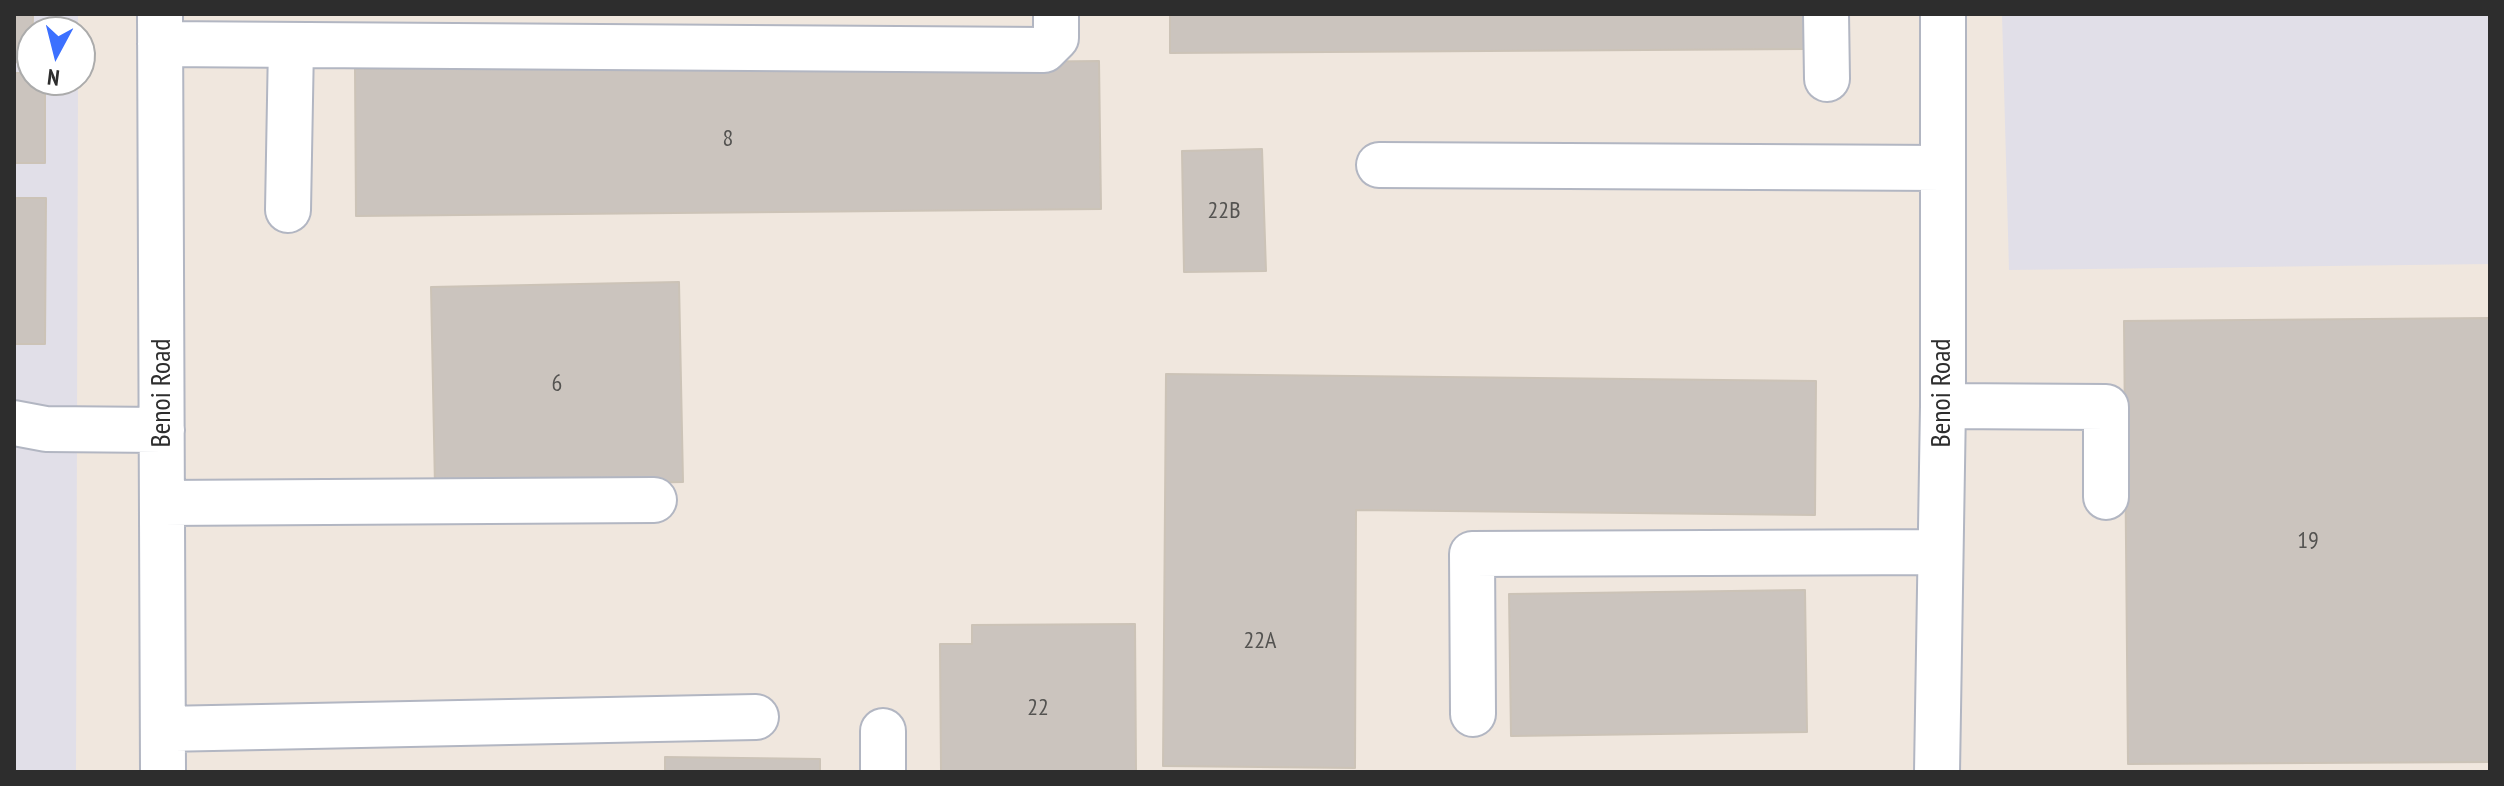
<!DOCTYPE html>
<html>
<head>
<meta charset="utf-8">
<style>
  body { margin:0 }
  #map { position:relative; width:2504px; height:786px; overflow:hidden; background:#f0e7de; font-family:"PT Sans Narrow",sans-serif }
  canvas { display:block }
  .frame { position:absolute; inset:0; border:16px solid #2d2d2d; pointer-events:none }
  .north { position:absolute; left:16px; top:16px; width:80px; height:80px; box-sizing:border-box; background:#fff; border:2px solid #ababab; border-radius:50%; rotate:187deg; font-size:22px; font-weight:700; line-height:32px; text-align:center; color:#2d2d2d }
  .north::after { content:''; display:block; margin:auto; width:28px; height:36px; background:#3c70ff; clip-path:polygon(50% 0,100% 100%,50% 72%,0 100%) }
</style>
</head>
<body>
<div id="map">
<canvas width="2504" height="786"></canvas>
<div class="frame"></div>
<div class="north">N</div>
</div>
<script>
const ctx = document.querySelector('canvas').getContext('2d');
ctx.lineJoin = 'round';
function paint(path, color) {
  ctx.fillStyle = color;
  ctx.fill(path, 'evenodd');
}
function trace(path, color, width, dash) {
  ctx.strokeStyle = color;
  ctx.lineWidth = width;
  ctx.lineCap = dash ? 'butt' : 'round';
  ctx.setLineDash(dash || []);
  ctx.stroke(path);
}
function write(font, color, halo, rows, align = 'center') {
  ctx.font = font + ' "PT Sans Narrow",sans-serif';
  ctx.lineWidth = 6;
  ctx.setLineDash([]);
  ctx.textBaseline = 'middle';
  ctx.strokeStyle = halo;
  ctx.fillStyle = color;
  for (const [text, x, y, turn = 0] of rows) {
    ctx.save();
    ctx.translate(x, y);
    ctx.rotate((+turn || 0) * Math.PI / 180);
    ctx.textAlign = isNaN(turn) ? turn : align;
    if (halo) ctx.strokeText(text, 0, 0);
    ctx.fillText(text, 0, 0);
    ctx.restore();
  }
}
paint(new Path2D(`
  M 14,14 L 78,14 L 78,32 L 32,32 L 32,80 L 78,80 L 76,772 L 14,772 Z
  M 2002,14 L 2490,14 L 2490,264 L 2009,270 Z`), '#e1dfe8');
const building = new Path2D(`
  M 14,14 L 33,14 L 32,63 L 14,62 Z
  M 1170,14 L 1804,14 L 1804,49 L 1170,53 Z
  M 1099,61 L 1101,209 L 356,216 L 355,69 Z
  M 14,73 L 32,73 L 32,80 L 45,80 L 45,163 L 14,163 Z
  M 1262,149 L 1266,271 L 1184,272 L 1182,151 Z
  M 14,198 L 46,198 L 45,344 L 14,344 Z
  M 679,282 L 683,482 L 435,487 L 431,287 Z
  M 2490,318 L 2490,762 L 2128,764 L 2124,321 Z
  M 1166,374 L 1816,381 L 1815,515 L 1356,510 L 1355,768 L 1163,766 Z
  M 1805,590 L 1807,732 L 1511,736 L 1509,594 Z
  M 1135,624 L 1136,772 L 941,772 L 940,644 L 972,644 L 972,625 Z
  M 665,757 L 820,759 L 820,772 L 665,772 Z`);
paint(building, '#cbc4be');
trace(building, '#ccc3b7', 2);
const minor = new Path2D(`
  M 1826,14 L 1827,79
  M 160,16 L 163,772
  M 160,44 L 1044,50 L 1056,38 L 1056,14
  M 1379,165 L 1943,168
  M 288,210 L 291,45
  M 1943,406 L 2106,407 L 2106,497
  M 14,423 L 46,429 L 162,430
  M 162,503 L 654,500
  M 1473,714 L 1472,554 L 1940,552
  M 163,729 L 756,717
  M 883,731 L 883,772
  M 1937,772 L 1943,406 L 1943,14`);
trace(minor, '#b2b6c2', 48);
trace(minor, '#fff', 44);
write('24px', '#545351', null, [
  ["8",728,139],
  ["22B",1224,211],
  ["6",557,384],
  ["19",2308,541],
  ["22A",1260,641],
  ["22",1038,708]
]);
write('28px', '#2d2d2d', '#fff', [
  ["Benoi Road",162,393,-90],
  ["Benoi Road",1942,393,-90]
]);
</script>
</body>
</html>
